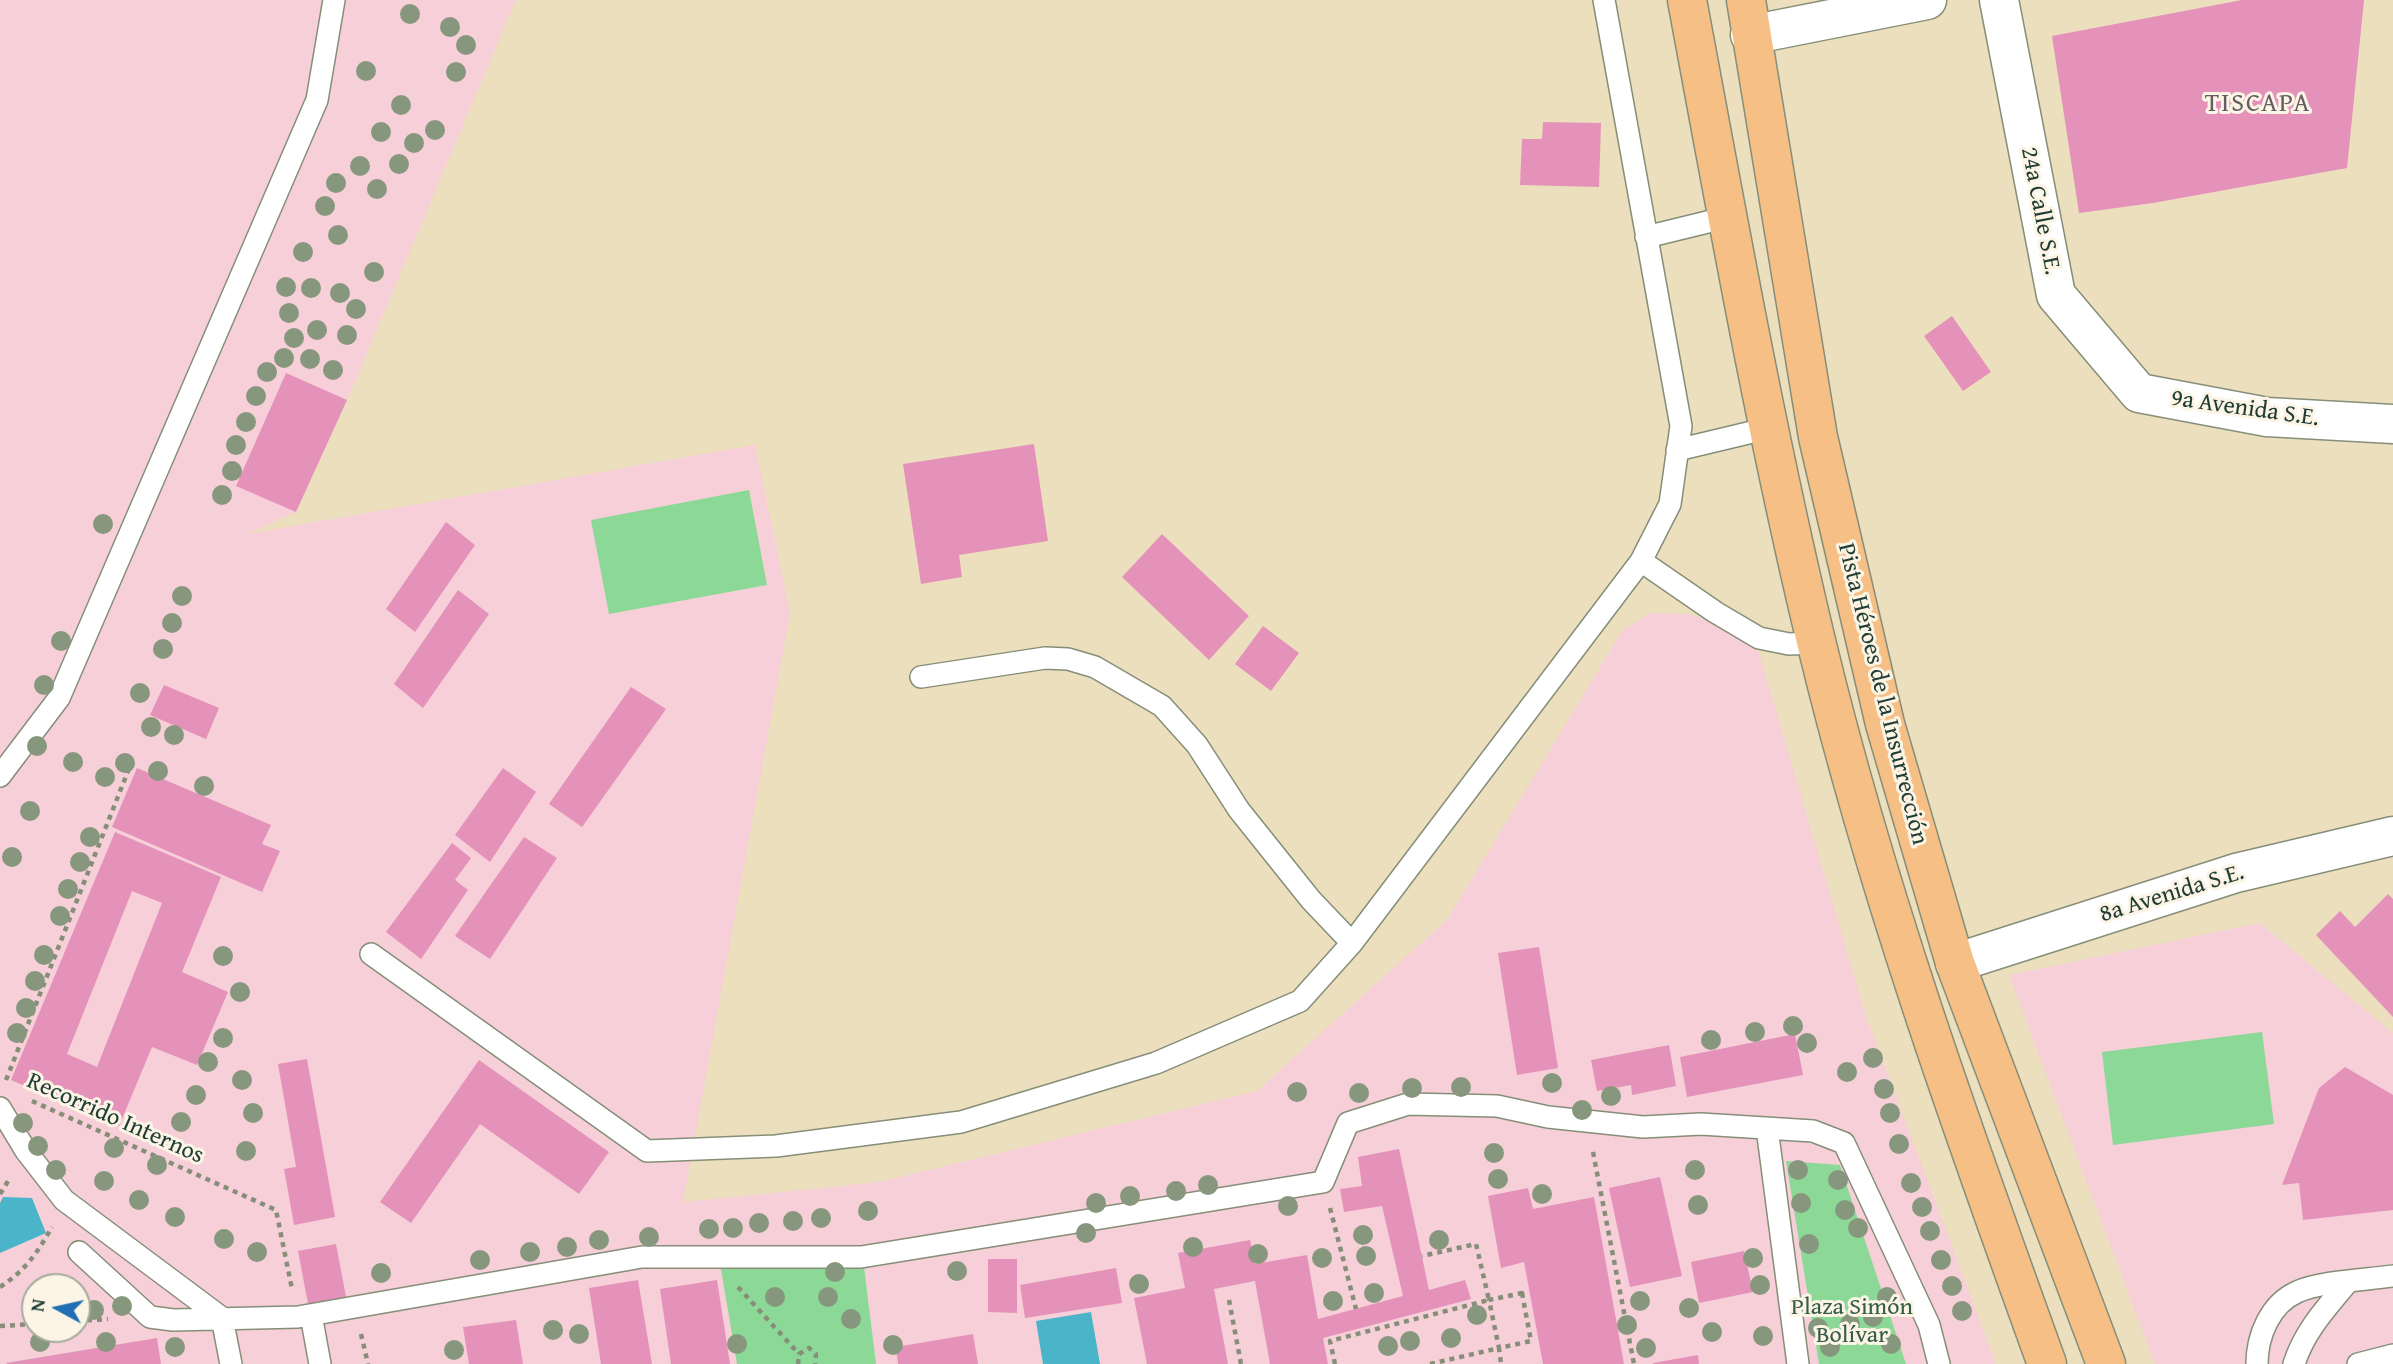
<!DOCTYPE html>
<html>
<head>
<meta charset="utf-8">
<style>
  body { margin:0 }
  #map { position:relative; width:2393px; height:1364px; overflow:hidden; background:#ecdfbd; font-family:"Gentium Book Plus",serif }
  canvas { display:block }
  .north { position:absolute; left:21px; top:1273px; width:70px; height:70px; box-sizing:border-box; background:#fcf5e5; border:2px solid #a4ab9e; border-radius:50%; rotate:278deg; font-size:19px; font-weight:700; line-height:28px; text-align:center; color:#1f3d34 }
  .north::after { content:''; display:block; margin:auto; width:24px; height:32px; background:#1f6fb2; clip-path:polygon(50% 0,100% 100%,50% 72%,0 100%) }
</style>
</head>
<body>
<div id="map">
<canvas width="2393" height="1364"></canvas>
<div class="north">N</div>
</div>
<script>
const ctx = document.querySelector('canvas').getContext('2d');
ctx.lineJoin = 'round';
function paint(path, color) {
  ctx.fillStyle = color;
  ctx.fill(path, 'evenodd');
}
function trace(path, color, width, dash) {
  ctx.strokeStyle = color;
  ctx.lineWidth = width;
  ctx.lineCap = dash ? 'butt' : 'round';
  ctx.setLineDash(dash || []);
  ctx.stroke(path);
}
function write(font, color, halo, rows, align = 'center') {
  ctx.font = font + ' "Gentium Book Plus",serif';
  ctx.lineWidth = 6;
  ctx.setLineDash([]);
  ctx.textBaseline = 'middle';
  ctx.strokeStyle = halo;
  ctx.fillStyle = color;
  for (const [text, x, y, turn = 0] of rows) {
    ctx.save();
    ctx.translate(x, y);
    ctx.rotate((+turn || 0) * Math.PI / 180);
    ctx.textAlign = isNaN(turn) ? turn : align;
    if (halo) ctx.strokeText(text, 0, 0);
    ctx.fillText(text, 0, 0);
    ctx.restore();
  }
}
paint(new Path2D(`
  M 0,0 L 516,0 L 347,400 L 296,512 L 247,534 L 755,445 L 790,613 L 683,1202 L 879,1182 L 1257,1091 L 1447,920 L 1622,631 L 1650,613 L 1690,614 L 1742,633 L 1759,653 L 1865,1013 L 1996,1364 L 0,1364 ZM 35,1287 L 77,1287 L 77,1329 L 35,1329 Z
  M 2260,923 L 2393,1033 L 2393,1364 L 2155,1364 L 2009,975 Z`), '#f6cfd8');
paint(new Path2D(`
  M 749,490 L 767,585 L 609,614 L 591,520 Z
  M 2262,1032 L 2274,1124 L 2113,1145 L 2102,1052 Z
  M 1786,1161 L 1840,1165 L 1906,1364 L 1819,1364 Z
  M 864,1267 L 876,1364 L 737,1364 L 721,1269 Z`), '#8cd997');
paint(new Path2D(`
  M 3,1197 L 32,1198 L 46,1233 L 0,1253 L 0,1203 Z
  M 1091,1312 L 1100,1364 L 1043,1364 L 1036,1321 Z`), '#4ab4c8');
paint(new Path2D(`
  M 2242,0 L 2364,0 L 2347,168 L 2153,203 L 2079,213 L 2052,36 Z
  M 1543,122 L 1601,123 L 1599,187 L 1520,185 L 1522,139 L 1542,139 Z
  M 1952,316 L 1991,372 L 1963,391 L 1924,336 Z
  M 286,373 L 347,400 L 296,512 L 236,486 Z
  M 1034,444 L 1048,541 L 959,555 L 962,577 L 921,584 L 903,464 Z
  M 446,522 L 475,545 L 415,632 L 386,609 Z
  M 1162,534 L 1249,616 L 1209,660 L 1122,577 Z
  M 458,590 L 489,614 L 423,708 L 394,684 Z
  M 1263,626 L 1299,653 L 1271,691 L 1235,664 Z
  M 164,685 L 219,708 L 206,739 L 150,715 Z
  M 631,687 L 666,709 L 582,827 L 549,804 Z
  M 137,768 L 271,825 L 262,844 L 280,851 L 262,892 L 112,827 Z
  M 503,768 L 536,792 L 490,862 L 455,835 Z
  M 115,832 L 221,877 L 182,972 L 228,992 L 197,1065 L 152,1047 L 119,1126 L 11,1080 ZM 132,891 L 162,903 L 97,1067 L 67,1054 Z
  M 524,837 L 557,858 L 490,959 L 455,936 Z
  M 452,843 L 471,858 L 455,880 L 468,890 L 421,959 L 386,932 Z
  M 2388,894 L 2393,899 L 2393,1017 L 2316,935 L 2340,911 L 2355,927 Z
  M 1539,947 L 1558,1068 L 1517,1075 L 1498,953 Z
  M 1795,1034 L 1803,1075 L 1687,1097 L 1680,1057 Z
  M 1669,1045 L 1676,1086 L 1632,1095 L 1631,1085 L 1597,1091 L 1591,1060 Z
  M 307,1059 L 335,1217 L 294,1225 L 284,1169 L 296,1167 L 278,1064 Z
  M 479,1060 L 609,1152 L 579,1194 L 480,1124 L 411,1223 L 380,1202 Z
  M 2345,1067 L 2393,1095 L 2393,1210 L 2303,1220 L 2299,1183 L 2282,1185 L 2319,1088 Z
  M 1399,1149 L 1429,1290 L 1465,1280 L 1471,1299 L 1323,1338 L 1328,1364 L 1270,1364 L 1255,1281 L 1214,1289 L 1228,1364 L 1147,1364 L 1134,1298 L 1185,1288 L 1178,1253 L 1250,1240 L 1255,1264 L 1307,1255 L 1318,1319 L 1403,1296 L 1382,1206 L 1344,1212 L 1340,1189 L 1362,1186 L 1358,1157 Z
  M 1660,1177 L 1682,1276 L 1630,1287 L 1609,1188 Z
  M 1528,1188 L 1533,1209 L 1594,1197 L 1624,1364 L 1543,1364 L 1524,1262 L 1501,1268 L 1488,1196 Z
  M 336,1244 L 347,1302 L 309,1309 L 298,1251 Z
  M 1744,1251 L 1753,1292 L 1699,1303 L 1691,1262 Z
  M 988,1259 L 1017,1259 L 1017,1313 L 988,1312 Z
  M 1116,1268 L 1122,1303 L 1025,1318 L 1020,1285 Z
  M 638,1280 L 652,1364 L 601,1364 L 589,1288 Z
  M 717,1280 L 730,1364 L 671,1364 L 660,1289 Z
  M 516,1320 L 523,1364 L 469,1364 L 463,1327 Z
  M 973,1334 L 978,1364 L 898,1364 L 896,1347 Z
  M 157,1338 L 161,1364 L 7,1364 L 6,1363 Z
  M 1698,1355 L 1699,1364 L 1653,1364 L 1653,1363 Z`), '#e492b9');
const lane = new Path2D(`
  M 1646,237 L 1728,217
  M 1677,450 L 1769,428
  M 1641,561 L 1715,612 L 1759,638 L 1789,644 L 1817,643
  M 921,677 L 1045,658 L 1068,659 L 1095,667 L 1162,706 L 1197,745 L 1239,810 L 1311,900 L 1352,943
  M 0,776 L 59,698 L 317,100 L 334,0
  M 371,954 L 647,1151 L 776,1146 L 961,1122 L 1156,1063 L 1300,1001 L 1352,943 L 1641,561 L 1670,504 L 1681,426 L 1604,0
  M 0,1108 L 26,1151 L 64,1200 L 222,1318 L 231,1364
  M 1767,1128 L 1798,1364
  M 79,1252 L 150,1317 L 173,1320 L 298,1317 L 642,1257 L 861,1257 L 1323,1182 L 1348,1123 L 1408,1104 L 1497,1106 L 1548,1117 L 1643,1127 L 1701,1124 L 1813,1131 L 1844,1143 L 1929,1325 L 1939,1364
  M 311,1315 L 320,1364
  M 2257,1364 C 2257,1336 2270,1304 2297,1292 C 2321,1281 2366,1280 2393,1276
  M 2294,1364 C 2304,1332 2326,1308 2347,1283
  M 2358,1364 L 2393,1355`);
const street = new Path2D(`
  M 1999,0 L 2056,295 L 2139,393 L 2267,417 L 2393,424
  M 1750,35 L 1927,0
  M 1955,963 L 2236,873 L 2393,836`);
const primary = new Path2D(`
  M 1687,0 C 1727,214 1765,429 1816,641 C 1875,887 1961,1126 2047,1364
  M 1746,0 L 1818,437 L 1885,724 L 1955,963 L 2106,1364`);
trace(lane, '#868e78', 24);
trace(street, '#868e78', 41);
trace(primary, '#868e78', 41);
trace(new Path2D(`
  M 6,1080 L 130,766
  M 32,1101 L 276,1210 L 292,1289
  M 1593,1152 L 1634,1364
  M 0,1194 L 10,1178
  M 1330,1208 L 1356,1309
  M 0,1287 C 26,1270 37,1253 52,1227
  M 738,1287 L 799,1354
  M 1522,1293 L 1531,1341 L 1499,1348 L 1489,1300 Z
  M 1229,1300 L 1241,1364
  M 77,1321 L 108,1319
  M 0,1326 L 35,1324
  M 361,1334 L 368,1364
  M 798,1364 L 799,1354 L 809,1348 L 816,1354 L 815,1364
  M 1335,1364 L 1330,1341 L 1489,1300 L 1476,1244 L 1422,1256
  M 1430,1364 L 1499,1348 L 1501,1364`), '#868e78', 4.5, [5, 5]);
trace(lane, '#fff', 21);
trace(street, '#fff', 38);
trace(primary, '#f5bf86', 38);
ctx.fillStyle = '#87977d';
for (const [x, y] of [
  [410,14],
  [450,27],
  [466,45],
  [366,71],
  [456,72],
  [401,105],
  [435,130],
  [381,132],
  [414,143],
  [399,164],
  [360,166],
  [336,183],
  [377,189],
  [325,206],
  [338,235],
  [303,252],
  [374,272],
  [286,287],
  [311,288],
  [340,293],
  [356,309],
  [289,313],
  [317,330],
  [347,335],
  [294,338],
  [284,358],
  [310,359],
  [333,370],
  [267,372],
  [256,396],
  [246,422],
  [236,445],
  [232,471],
  [222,495],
  [103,524],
  [182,596],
  [172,623],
  [61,641],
  [163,649],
  [44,685],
  [140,693],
  [151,727],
  [174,735],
  [37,746],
  [73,762],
  [125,763],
  [158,771],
  [105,777],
  [204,786],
  [30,811],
  [90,837],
  [12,857],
  [80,862],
  [68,889],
  [60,916],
  [44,955],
  [223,956],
  [35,981],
  [240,992],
  [26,1008],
  [1793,1026],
  [1755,1032],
  [17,1033],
  [223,1038],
  [1711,1040],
  [1807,1043],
  [1873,1058],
  [208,1062],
  [1847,1072],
  [242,1080],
  [1552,1083],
  [1461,1087],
  [1412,1088],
  [1884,1089],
  [1297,1092],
  [1359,1093],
  [196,1095],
  [1611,1096],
  [1582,1110],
  [253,1113],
  [1890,1113],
  [181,1122],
  [23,1123],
  [1899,1144],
  [38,1146],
  [114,1148],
  [246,1151],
  [1494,1153],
  [157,1165],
  [56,1170],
  [1695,1170],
  [1798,1170],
  [1498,1179],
  [1838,1180],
  [104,1181],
  [1911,1183],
  [1208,1185],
  [1176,1191],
  [1542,1194],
  [1130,1196],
  [139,1200],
  [1096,1203],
  [1801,1203],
  [1698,1205],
  [1288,1206],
  [1922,1207],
  [1845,1210],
  [868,1211],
  [175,1217],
  [821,1218],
  [793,1221],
  [759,1223],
  [733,1228],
  [1858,1228],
  [709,1229],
  [1930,1231],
  [1086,1233],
  [1363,1235],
  [649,1237],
  [224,1239],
  [599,1240],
  [1439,1240],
  [1809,1244],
  [567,1247],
  [1193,1247],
  [257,1252],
  [530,1252],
  [1258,1254],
  [1366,1256],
  [1322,1258],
  [1753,1258],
  [480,1260],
  [1941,1260],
  [957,1271],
  [835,1272],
  [381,1273],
  [1139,1284],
  [1760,1285],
  [1952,1286],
  [1374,1293],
  [775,1297],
  [828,1297],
  [1887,1297],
  [1333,1301],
  [1640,1301],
  [122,1306],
  [1689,1308],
  [94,1310],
  [1962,1311],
  [1477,1315],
  [1873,1317],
  [851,1319],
  [1850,1324],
  [1627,1325],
  [1818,1328],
  [553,1330],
  [1712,1332],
  [579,1334],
  [1763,1336],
  [1451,1338],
  [1410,1341],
  [40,1342],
  [106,1342],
  [737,1344],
  [1891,1344],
  [893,1345],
  [1388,1346],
  [175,1347],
  [1830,1347],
  [1646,1348],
  [454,1350]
]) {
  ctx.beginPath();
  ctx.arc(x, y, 10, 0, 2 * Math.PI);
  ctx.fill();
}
write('24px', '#1f3d34', '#fcf5e5', [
  ["24a Calle S.E.",2040,211,79],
  ["9a Avenida S.E.",2245,409,8],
  ["Pista Héroes de la Insurrección",1882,694,76],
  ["8a Avenida S.E.",2172,894,-17],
  ["Recorrido Internos",115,1119,24]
]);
write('24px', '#355c48', '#fcf5e5', [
  ["Plaza Simón",1852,1308],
  ["Bolívar",1852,1336]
]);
ctx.letterSpacing = '2px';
write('26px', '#645b63', '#fcf5e5', [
  ["TISCAPA",2258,104]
]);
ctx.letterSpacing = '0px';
</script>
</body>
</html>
